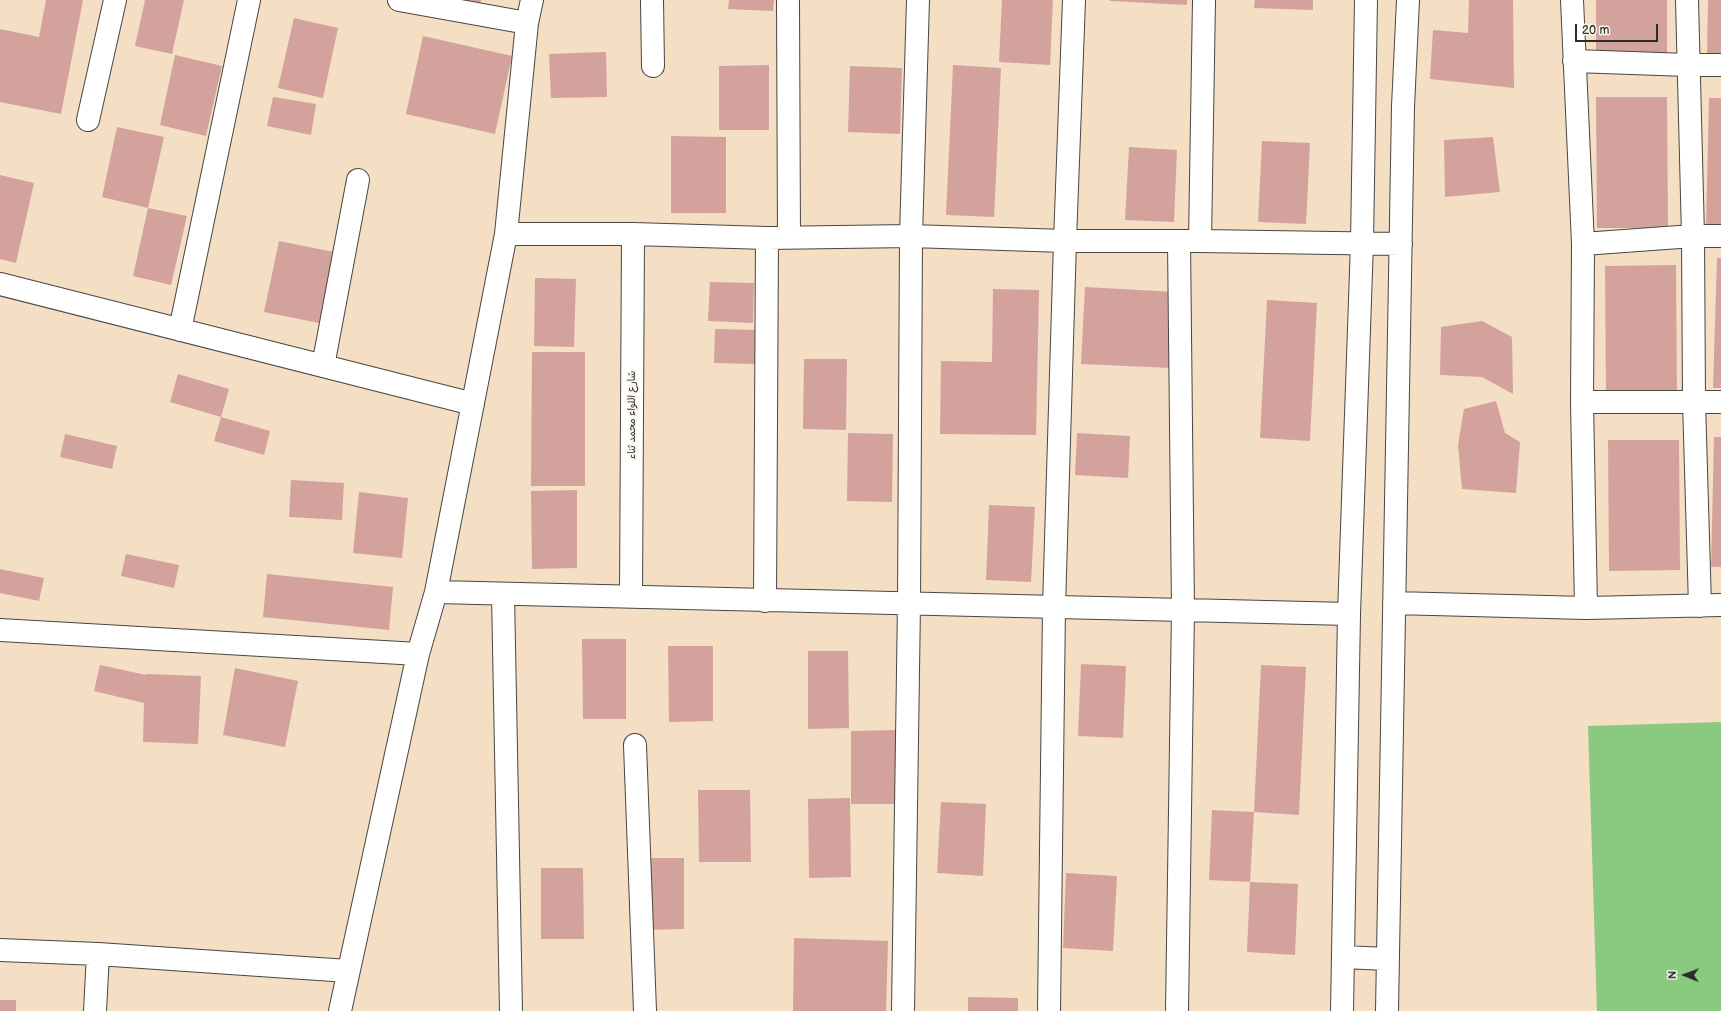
<!DOCTYPE html>
<html>
<head>
<meta charset="utf-8">
<style>
  body { margin:0 }
  #map { position:relative; width:1721px; height:1011px; overflow:hidden; background:#f4dec4; font-family:"Balsamiq Sans",sans-serif }
  canvas { display:block }
  .north { position:absolute; left:1665px; top:955px; width:40px; height:40px; -webkit-text-stroke:3px #fbf7ec; paint-order:stroke; rotate:271deg; font-size:11px; font-weight:700; line-height:16px; text-align:center; color:#2b2b2b }
  .north::after { content:''; display:block; margin:auto; width:14px; height:18px; background:#2b2b2b; clip-path:polygon(50% 0,100% 100%,50% 72%,0 100%) }
  .scale { position:absolute; left:1575px; top:24px; width:83px; height:18px; box-sizing:border-box; border:2px solid #2b2b2b; border-top:0; padding-left:5px; font-size:12px; line-height:14px; white-space:nowrap; color:#2b2b2b; -webkit-text-stroke:3px #fbf7ec; paint-order:stroke }
</style>
</head>
<body>
<div id="map">
<canvas width="1721" height="1011"></canvas>
<div class="north">N</div>
<div class="scale">20 m</div>
</div>
<script>
const ctx = document.querySelector('canvas').getContext('2d');
ctx.lineJoin = 'round';
function paint(path, color) {
  ctx.fillStyle = color;
  ctx.fill(path, 'evenodd');
}
function trace(path, color, width, dash) {
  ctx.strokeStyle = color;
  ctx.lineWidth = width;
  ctx.lineCap = dash ? 'butt' : 'round';
  ctx.setLineDash(dash || []);
  ctx.stroke(path);
}
function write(font, color, halo, rows, align = 'center') {
  ctx.font = font + ' "Balsamiq Sans","Playpen Sans Arabic",sans-serif';
  ctx.lineWidth = 4;
  ctx.setLineDash([]);
  ctx.textBaseline = 'middle';
  ctx.strokeStyle = halo;
  ctx.fillStyle = color;
  for (const [text, x, y, turn = 0] of rows) {
    ctx.save();
    ctx.translate(x, y);
    ctx.rotate((+turn || 0) * Math.PI / 180);
    ctx.textAlign = isNaN(turn) ? turn : align;
    if (halo) ctx.strokeText(text, 0, 0);
    ctx.fillText(text, 0, 0);
    ctx.restore();
  }
}
paint(new Path2D(`
  M 1721,722 L 1721,1011 L 1597,1011 L 1588,726 Z`), '#89c980');
paint(new Path2D(`
  M 46,0 L 83,0 L 61,114 L 0,102 L 0,29 L 39,37 Z
  M 145,0 L 184,0 L 172,54 L 135,46 Z
  M 443,0 L 481,0 L 479,9 Z
  M 729,0 L 774,0 L 773,11 L 728,9 Z
  M 1002,0 L 1053,0 L 1050,65 L 999,62 Z
  M 1110,0 L 1187,0 L 1187,5 L 1110,1 Z
  M 1255,0 L 1313,0 L 1313,10 L 1254,8 Z
  M 1469,0 L 1513,0 L 1514,88 L 1430,79 L 1433,30 L 1468,33 Z
  M 1596,0 L 1667,0 L 1667,59 L 1596,59 Z
  M 1708,0 L 1721,0 L 1721,54 L 1707,54 Z
  M 294,18 L 338,28 L 323,98 L 278,88 Z
  M 423,36 L 512,56 L 495,134 L 406,114 Z
  M 606,52 L 607,97 L 551,98 L 549,54 Z
  M 175,55 L 222,66 L 206,136 L 160,125 Z
  M 769,65 L 769,130 L 719,130 L 719,66 Z
  M 953,65 L 1001,68 L 994,217 L 946,215 Z
  M 850,66 L 902,68 L 900,134 L 848,132 Z
  M 273,97 L 316,104 L 311,135 L 267,126 Z
  M 1596,97 L 1667,97 L 1668,228 L 1597,228 Z
  M 1709,98 L 1721,98 L 1721,228 L 1706,228 Z
  M 117,127 L 164,137 L 148,208 L 102,197 Z
  M 671,136 L 726,137 L 726,213 L 671,213 Z
  M 1493,137 L 1500,192 L 1445,197 L 1444,140 Z
  M 1262,141 L 1310,143 L 1306,224 L 1258,222 Z
  M 1129,147 L 1177,150 L 1174,222 L 1125,220 Z
  M 0,175 L 34,183 L 16,263 L 0,259 Z
  M 148,208 L 187,216 L 171,285 L 133,276 Z
  M 279,241 L 334,252 L 319,323 L 264,312 Z
  M 1717,258 L 1721,258 L 1721,388 L 1713,388 Z
  M 1676,265 L 1677,396 L 1606,396 L 1605,266 Z
  M 535,278 L 576,279 L 574,347 L 534,346 Z
  M 710,282 L 754,283 L 753,323 L 708,321 Z
  M 1085,287 L 1175,292 L 1171,368 L 1081,364 Z
  M 993,289 L 1039,290 L 1036,435 L 940,434 L 941,361 L 992,362 Z
  M 1267,300 L 1317,303 L 1310,441 L 1260,438 Z
  M 1482,321 L 1512,337 L 1513,394 L 1482,377 L 1440,375 L 1441,327 Z
  M 715,329 L 757,330 L 756,364 L 714,363 Z
  M 532,352 L 585,352 L 585,486 L 531,486 Z
  M 804,359 L 847,359 L 846,430 L 803,429 Z
  M 178,374 L 229,389 L 221,417 L 170,402 Z
  M 1496,401 L 1505,433 L 1520,442 L 1516,493 L 1462,489 L 1458,445 L 1464,409 Z
  M 221,417 L 270,431 L 264,455 L 214,441 Z
  M 848,433 L 893,434 L 892,502 L 847,501 Z
  M 1077,433 L 1130,436 L 1128,478 L 1075,475 Z
  M 65,434 L 117,446 L 112,469 L 60,457 Z
  M 1714,437 L 1721,437 L 1721,567 L 1711,567 Z
  M 1608,440 L 1679,440 L 1680,570 L 1609,571 Z
  M 291,480 L 344,483 L 342,520 L 289,517 Z
  M 577,490 L 577,568 L 532,569 L 531,491 Z
  M 359,492 L 408,498 L 402,558 L 353,553 Z
  M 989,505 L 1035,507 L 1031,582 L 986,580 Z
  M 126,554 L 179,565 L 174,588 L 121,576 Z
  M 0,569 L 44,578 L 39,601 L 0,593 Z
  M 267,574 L 393,587 L 389,630 L 263,617 Z
  M 582,639 L 626,639 L 626,719 L 583,719 Z
  M 668,646 L 713,646 L 713,721 L 669,722 Z
  M 808,651 L 848,651 L 849,728 L 808,729 Z
  M 1081,664 L 1126,666 L 1123,738 L 1078,736 Z
  M 100,665 L 146,675 L 146,674 L 201,676 L 198,744 L 143,742 L 144,703 L 94,691 Z
  M 1261,665 L 1306,667 L 1299,815 L 1254,812 Z
  M 235,668 L 298,681 L 285,747 L 223,735 Z
  M 899,730 L 899,804 L 851,804 L 851,731 Z
  M 698,790 L 750,790 L 751,862 L 699,862 Z
  M 850,798 L 851,877 L 809,878 L 808,799 Z
  M 941,802 L 986,804 L 983,876 L 937,873 Z
  M 1212,810 L 1254,812 L 1250,882 L 1209,880 Z
  M 645,858 L 684,858 L 684,929 L 646,930 Z
  M 541,868 L 583,868 L 584,939 L 541,939 Z
  M 1066,873 L 1117,876 L 1113,951 L 1063,948 Z
  M 1250,882 L 1298,884 L 1295,955 L 1247,952 Z
  M 794,938 L 888,941 L 886,1011 L 793,1011 Z
  M 968,997 L 1018,998 L 1018,1011 L 968,1011 Z
  M 0,1000 L 16,1000 L 16,1011 L 0,1011 Z`), '#d4a29d');
const street = new Path2D(`
  M 399,0 L 527,23
  M 652,0 L 653,66
  M 788,0 L 789,237
  M 1572,0 L 1583,244 L 1582,402 L 1586,608 L 1721,605
  M 1687,0 L 1693,236 L 1694,402 L 1700,606
  M 1574,61 L 1688,65 L 1721,65
  M 88,120 L 115,0
  M 506,234 L 633,234 L 767,238 L 911,236 L 1065,241 L 1200,241 L 1401,244
  M 1200,241 L 1204,0
  M 1583,244 L 1693,236 L 1721,236
  M 0,284 L 473,404
  M 180,330 L 249,0
  M 323,366 L 358,180
  M 1582,402 L 1721,402
  M 436,592 L 1349,614
  M 503,594 L 511,1011
  M 631,596 L 633,234
  M 765,601 L 767,238
  M 1394,603 L 1586,608
  M 0,630 L 418,654
  M 635,745 L 645,1011
  M 0,950 L 98,954 L 348,971
  M 1343,957 L 1388,959
  M 95,1011 L 98,954
  M 340,1011 L 418,654 L 436,592 L 506,234 L 527,23 L 532,0
  M 903,1011 L 909,603 L 911,236 L 918,0
  M 1049,1011 L 1054,607 L 1065,241 L 1074,0
  M 1177,1011 L 1183,610 L 1179,241
  M 1342,1011 L 1349,614 L 1362,243 L 1366,0
  M 1387,1011 L 1403,107 L 1408,0`);
trace(street, '#494642', 24);
trace(street, '#fff', 22);
write('10px', '#2b2b2b', '#fbf7ec', [
  ["شارع اللواء محمد ثناء",632,415,-90]
]);
</script>
</body>
</html>
